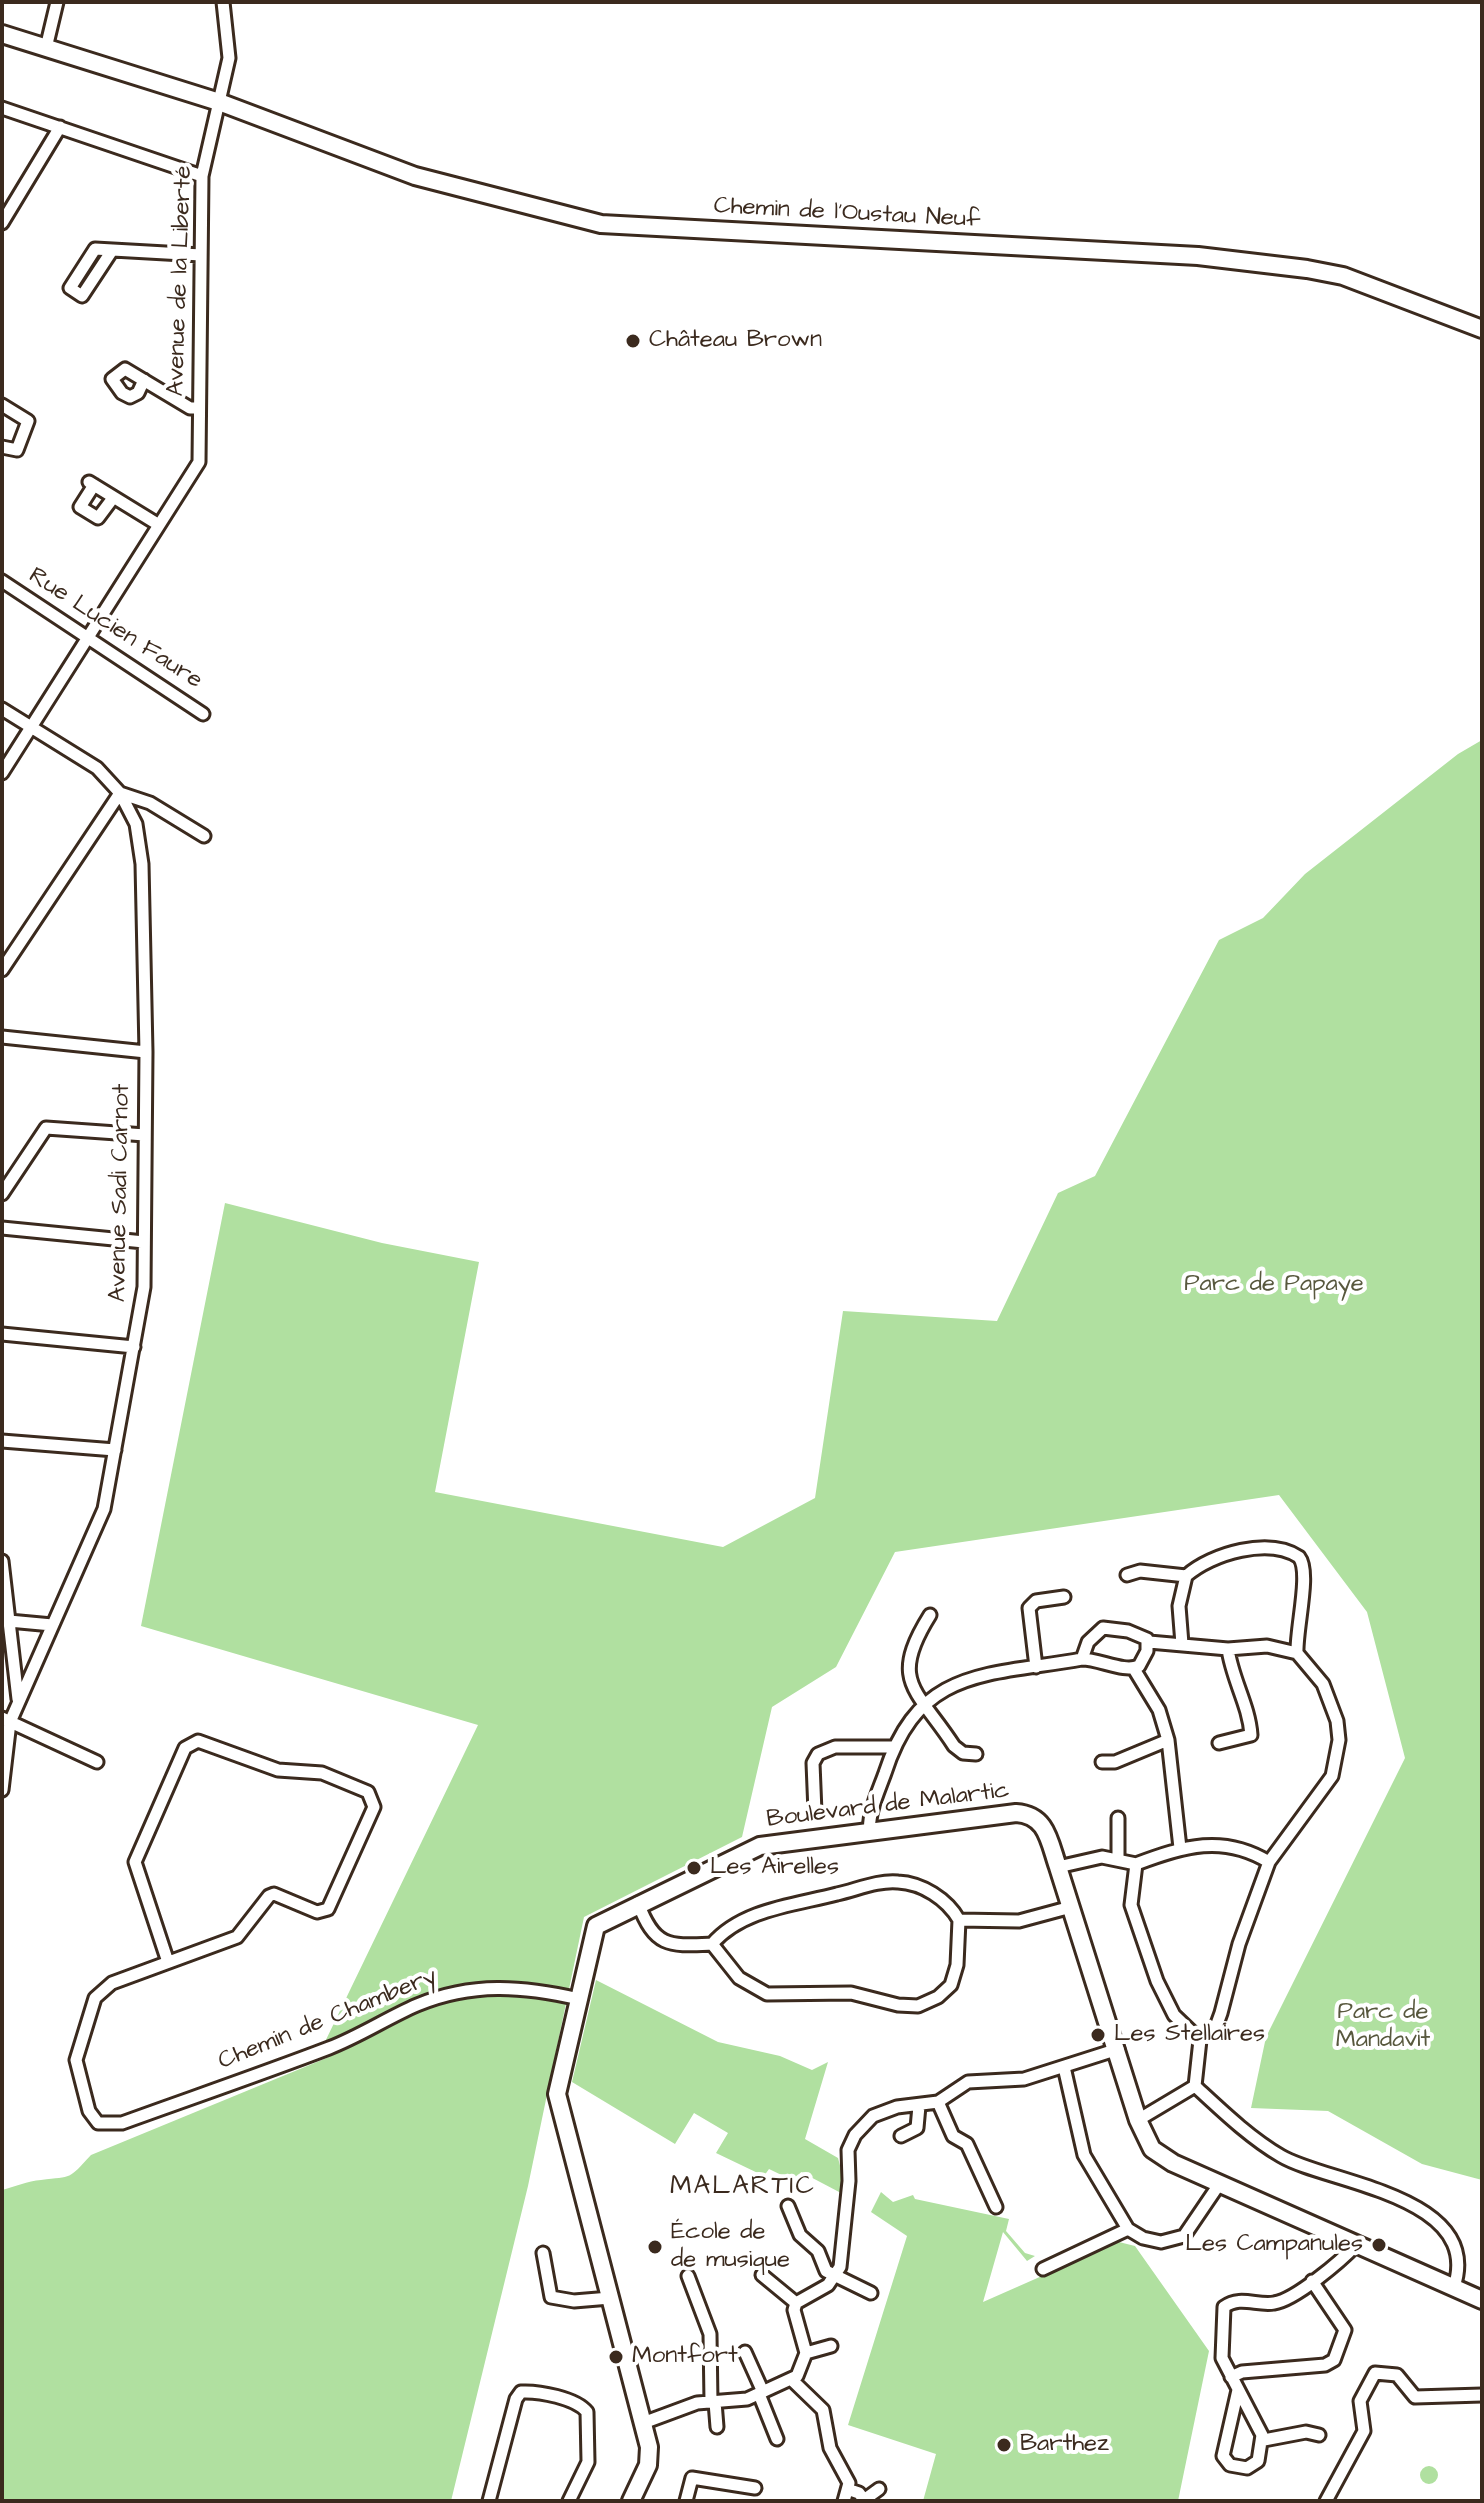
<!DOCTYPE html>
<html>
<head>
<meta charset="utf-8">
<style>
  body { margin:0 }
  #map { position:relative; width:1484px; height:2503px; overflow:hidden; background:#fff; font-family:"Architects Daughter",sans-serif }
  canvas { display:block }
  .frame { position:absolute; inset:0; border:4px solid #3b2a1e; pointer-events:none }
</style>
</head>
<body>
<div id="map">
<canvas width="1484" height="2503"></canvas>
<div class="frame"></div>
</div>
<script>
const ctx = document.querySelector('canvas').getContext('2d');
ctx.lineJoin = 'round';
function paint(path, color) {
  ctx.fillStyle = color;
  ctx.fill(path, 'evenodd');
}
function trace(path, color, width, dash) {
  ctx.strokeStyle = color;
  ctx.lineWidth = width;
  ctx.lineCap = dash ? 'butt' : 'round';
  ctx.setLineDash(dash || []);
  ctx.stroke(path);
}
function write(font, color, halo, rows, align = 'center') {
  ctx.font = font + ' "Architects Daughter",sans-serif';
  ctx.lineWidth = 8;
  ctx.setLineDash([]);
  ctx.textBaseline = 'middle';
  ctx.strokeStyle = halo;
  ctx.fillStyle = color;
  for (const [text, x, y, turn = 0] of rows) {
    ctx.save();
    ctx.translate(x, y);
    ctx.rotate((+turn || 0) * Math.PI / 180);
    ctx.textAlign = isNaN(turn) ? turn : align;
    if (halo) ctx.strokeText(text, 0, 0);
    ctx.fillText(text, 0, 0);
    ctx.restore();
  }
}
paint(new Path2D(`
  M 1482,740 L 1482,2180 L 1422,2164 L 1328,2111 L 1251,2108 L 1266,2037 L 1405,1758 L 1367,1612 L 1279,1495 L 895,1552 L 836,1667 L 772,1707 L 742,1837 L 584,1917 L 528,2186 L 451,2501 L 2,2501 L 2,2190 C 14,2187 28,2181 41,2180 C 73,2176 68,2180 91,2155 L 329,2057 L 322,2048 L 478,1725 L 141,1626 L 225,1203 L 382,1243 L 479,1262 L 435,1492 L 723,1547 L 815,1498 L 843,1311 L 997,1321 L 1058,1193 L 1095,1176 L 1219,940 L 1263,918 L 1305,874 L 1458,754 Z
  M 596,1980 L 718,2042 L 780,2056 L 812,2070 L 828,2062 L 805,2139 L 838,2158 L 843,2177 L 841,2193 L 801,2172 L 796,2182 L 769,2169 L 764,2176 L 716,2153 L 728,2133 L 694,2113 L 675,2144 L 572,2082 Z
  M 881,2192 L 893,2202 L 913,2195 L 915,2199 L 1009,2219 L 1006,2231 L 1025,2253 L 1035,2256 L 1027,2261 L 1003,2232 L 983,2302 L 1119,2242 L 1135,2246 L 1209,2351 L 1178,2501 L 923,2501 L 936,2454 L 848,2425 L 907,2236 L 871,2212 Z
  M1420 2475a9 9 0 1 1 18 0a9 9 0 1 1-18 0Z`), '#b0e0a0');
const street = new Path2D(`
  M 46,48 L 57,2
  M 2,108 L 202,176
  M 2,223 L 60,127
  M 111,252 L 82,296 L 70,288 L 95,249 L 201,255
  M 144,380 L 138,393 L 130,397 L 122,393 L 112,379 L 125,369 L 190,408 L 199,408
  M 2,405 L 28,421 L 17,450 L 2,447
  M 89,482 L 159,525
  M 94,485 L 80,507 L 98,518 L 113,498
  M 2,581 L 203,714
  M 2,709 L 97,768 L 120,793 L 136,824 L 142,864 L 146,1052 L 144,1287 L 104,1509 L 10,1722 L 2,1790
  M 2,773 L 199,462 L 202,176 L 229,58 L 223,2
  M 2,970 L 120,793 L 150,803 L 204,836
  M 2,1037 L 146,1052
  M 2,1194 L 46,1128 L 145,1135
  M 2,1228 L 144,1242
  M 2,1334 L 134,1347
  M 2,1441 L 115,1450
  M 2,1561 L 18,1699
  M 1127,1575 L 1140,1571 L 1186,1576
  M 930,1615 C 888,1682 917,1689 954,1746 L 963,1753 L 976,1754
  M 9,1621 L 52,1625
  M 1103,1628 L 1128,1631 L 1147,1639 L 1147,1651 L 1139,1666 C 1124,1673 1100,1659 1082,1659 L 1088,1642 Z
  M 1149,1642 L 1228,1649 L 1267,1646 L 1297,1653 L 1323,1684 L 1337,1721 L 1339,1740 L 1332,1776 L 1269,1862 L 1239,1944 L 1221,2013 L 1217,2024 L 1200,2040
  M 1182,1644 L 1179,1606 L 1186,1576 C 1212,1553 1269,1537 1299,1557 C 1311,1572 1296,1628 1297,1653
  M 1036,1667 L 1029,1608 L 1036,1601 L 1064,1597
  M 1134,1669 L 1159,1710 L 1168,1740 L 1180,1848
  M 2,1718 L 97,1762
  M 1219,1743 L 1251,1735 C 1249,1705 1232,1679 1228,1649
  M 1102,1762 L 1115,1762 L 1168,1740
  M 815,1812 L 813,1763 L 818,1754 L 835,1747 L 893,1747
  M 870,1833 C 867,1815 879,1790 885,1773 C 919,1667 987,1676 1082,1659
  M 1118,1860 L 1118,1818
  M 1136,1864 C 1184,1846 1223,1834 1269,1862
  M 1058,1867 L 1102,1857 L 1136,1864 L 1131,1905 L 1157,1981 L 1174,2015 L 1200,2040 L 1195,2086 C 1221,2110 1250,2138 1281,2156 C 1326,2183 1484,2195 1454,2287
  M 638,1903 C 655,1948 669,1946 712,1944 C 742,1909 795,1905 837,1894 C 856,1890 878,1880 898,1882 C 922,1883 947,1899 959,1920
  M 959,1920 L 1019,1921 L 1071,1907
  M 712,1944 L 739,1978 L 767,1994 L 851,1993 L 898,2005 L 918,2006 L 938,1997 L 951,1985 L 957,1965 L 959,1920
  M 168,1962 L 135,1862 L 185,1748 L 198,1741 L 278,1770 L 322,1773 L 368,1792 L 374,1807 L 328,1909 L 317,1912 L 274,1894 L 269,1896 L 237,1937 L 112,1983 L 95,1998 L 76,2060 L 89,2111 L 98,2123 L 122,2123 C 191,2098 261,2074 329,2048 C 360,2036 387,2018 417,2005 C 472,1982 523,1986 579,1999
  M 1064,2067 L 1084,2155 L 1128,2229 L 1143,2238 L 1161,2242 L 1184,2236 L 1220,2183
  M 938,2102 L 953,2136 L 967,2144 L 996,2207
  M 1138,2120 L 1195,2086
  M 901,2136 L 917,2128 L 919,2106
  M 788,2206 L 800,2235 L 818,2251 L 826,2271 L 871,2293
  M 543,2253 L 551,2297 L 574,2301 L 610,2298
  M 1043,2269 L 1128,2229
  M 762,2275 L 796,2303
  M 688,2276 L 710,2334 L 711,2402
  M 745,2352 L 763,2392
  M 806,2353 L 831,2346
  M 1231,2377 L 1242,2372 L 1325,2365 L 1334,2360 L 1345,2330 L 1312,2281
  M 792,2380 L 823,2410 L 830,2448 L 849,2483 L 844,2501
  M 1238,2390 L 1223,2456 L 1230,2465 L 1247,2468 L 1258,2461 L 1262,2435 L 1222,2358 L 1224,2307 C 1240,2295 1257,2306 1274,2303 C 1295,2300 1341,2261 1356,2245
  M 759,2394 L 777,2439
  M 715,2402 L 717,2427
  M 643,2423 L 697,2403 L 747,2399 L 797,2376 L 806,2353 L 794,2310 L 796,2303 L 828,2285 L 840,2267 L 849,2181 L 848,2150 L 855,2135 L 873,2116 L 897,2107 L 938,2102 L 968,2082 L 1024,2079 L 1118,2049
  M 1264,2440 L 1306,2432 L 1319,2435
  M 850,2490 L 859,2493 L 865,2501
  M 864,2500 L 879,2489
  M 489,2501 L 516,2399 L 521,2392 C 539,2391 576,2398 587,2412 L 588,2462 L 569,2501
  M 686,2501 L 692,2478 L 755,2488
  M 1326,2501 L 1364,2431 L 1360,2401 L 1375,2373 L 1397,2375 L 1415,2397 L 1482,2395`);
const secondary = new Path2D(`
  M 2,34 L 219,102 L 415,176 L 601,224 L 1198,256 L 1307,269 L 1343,276 L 1482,329
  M 631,2501 L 648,2465 L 649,2447 L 557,2094 L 596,1926 L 760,1846 L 1016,1813 C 1047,1815 1049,1841 1058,1867 L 1138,2120 L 1152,2149 L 1173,2163 L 1482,2300`);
trace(street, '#3b2a1e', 17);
trace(secondary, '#3b2a1e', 22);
trace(street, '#fff', 11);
trace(secondary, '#fff', 16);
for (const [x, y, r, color] of [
  [633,341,8,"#3b2a1e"],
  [694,1868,8,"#3b2a1e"],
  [1098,2035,8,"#3b2a1e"],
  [1379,2245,8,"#3b2a1e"],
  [655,2247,8,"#3b2a1e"],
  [616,2357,8,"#3b2a1e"],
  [1004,2445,8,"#3b2a1e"]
]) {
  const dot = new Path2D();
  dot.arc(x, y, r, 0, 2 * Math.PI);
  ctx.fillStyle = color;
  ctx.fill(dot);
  trace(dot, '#fff', 3);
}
write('24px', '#3b2a1e', '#fff', [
  ["Chemin de l'Oustau Neuf",847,214,3],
  ["Avenue de la Liberté",181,281,-88],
  ["Rue Lucien Faure",115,629,33],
  ["Avenue Sadi Carnot",121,1193,-89],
  ["Boulevard de Malartic",888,1806,-7],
  ["Chemin de Chambery",328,2020,-22]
]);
write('24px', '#3b2a1e', '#fff', [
  ["Château Brown",649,341],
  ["Les Airelles",710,1868],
  ["Les Stellaires",1114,2035],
  ["École de",671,2233],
  ["de musique",671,2261],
  ["Les Campanules",1363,2245,"right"],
  ["Montfort",632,2357],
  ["Barthez",1020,2445]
], 'left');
write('24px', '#58583e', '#fff', [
  ["Parc de Papaye",1274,1285],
  ["Parc de",1383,2013],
  ["Mandavit",1383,2041]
]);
ctx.letterSpacing = '2px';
write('26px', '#3b2a1e', '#fff', [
  ["MALARTIC",743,2188]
]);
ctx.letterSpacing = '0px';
</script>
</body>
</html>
